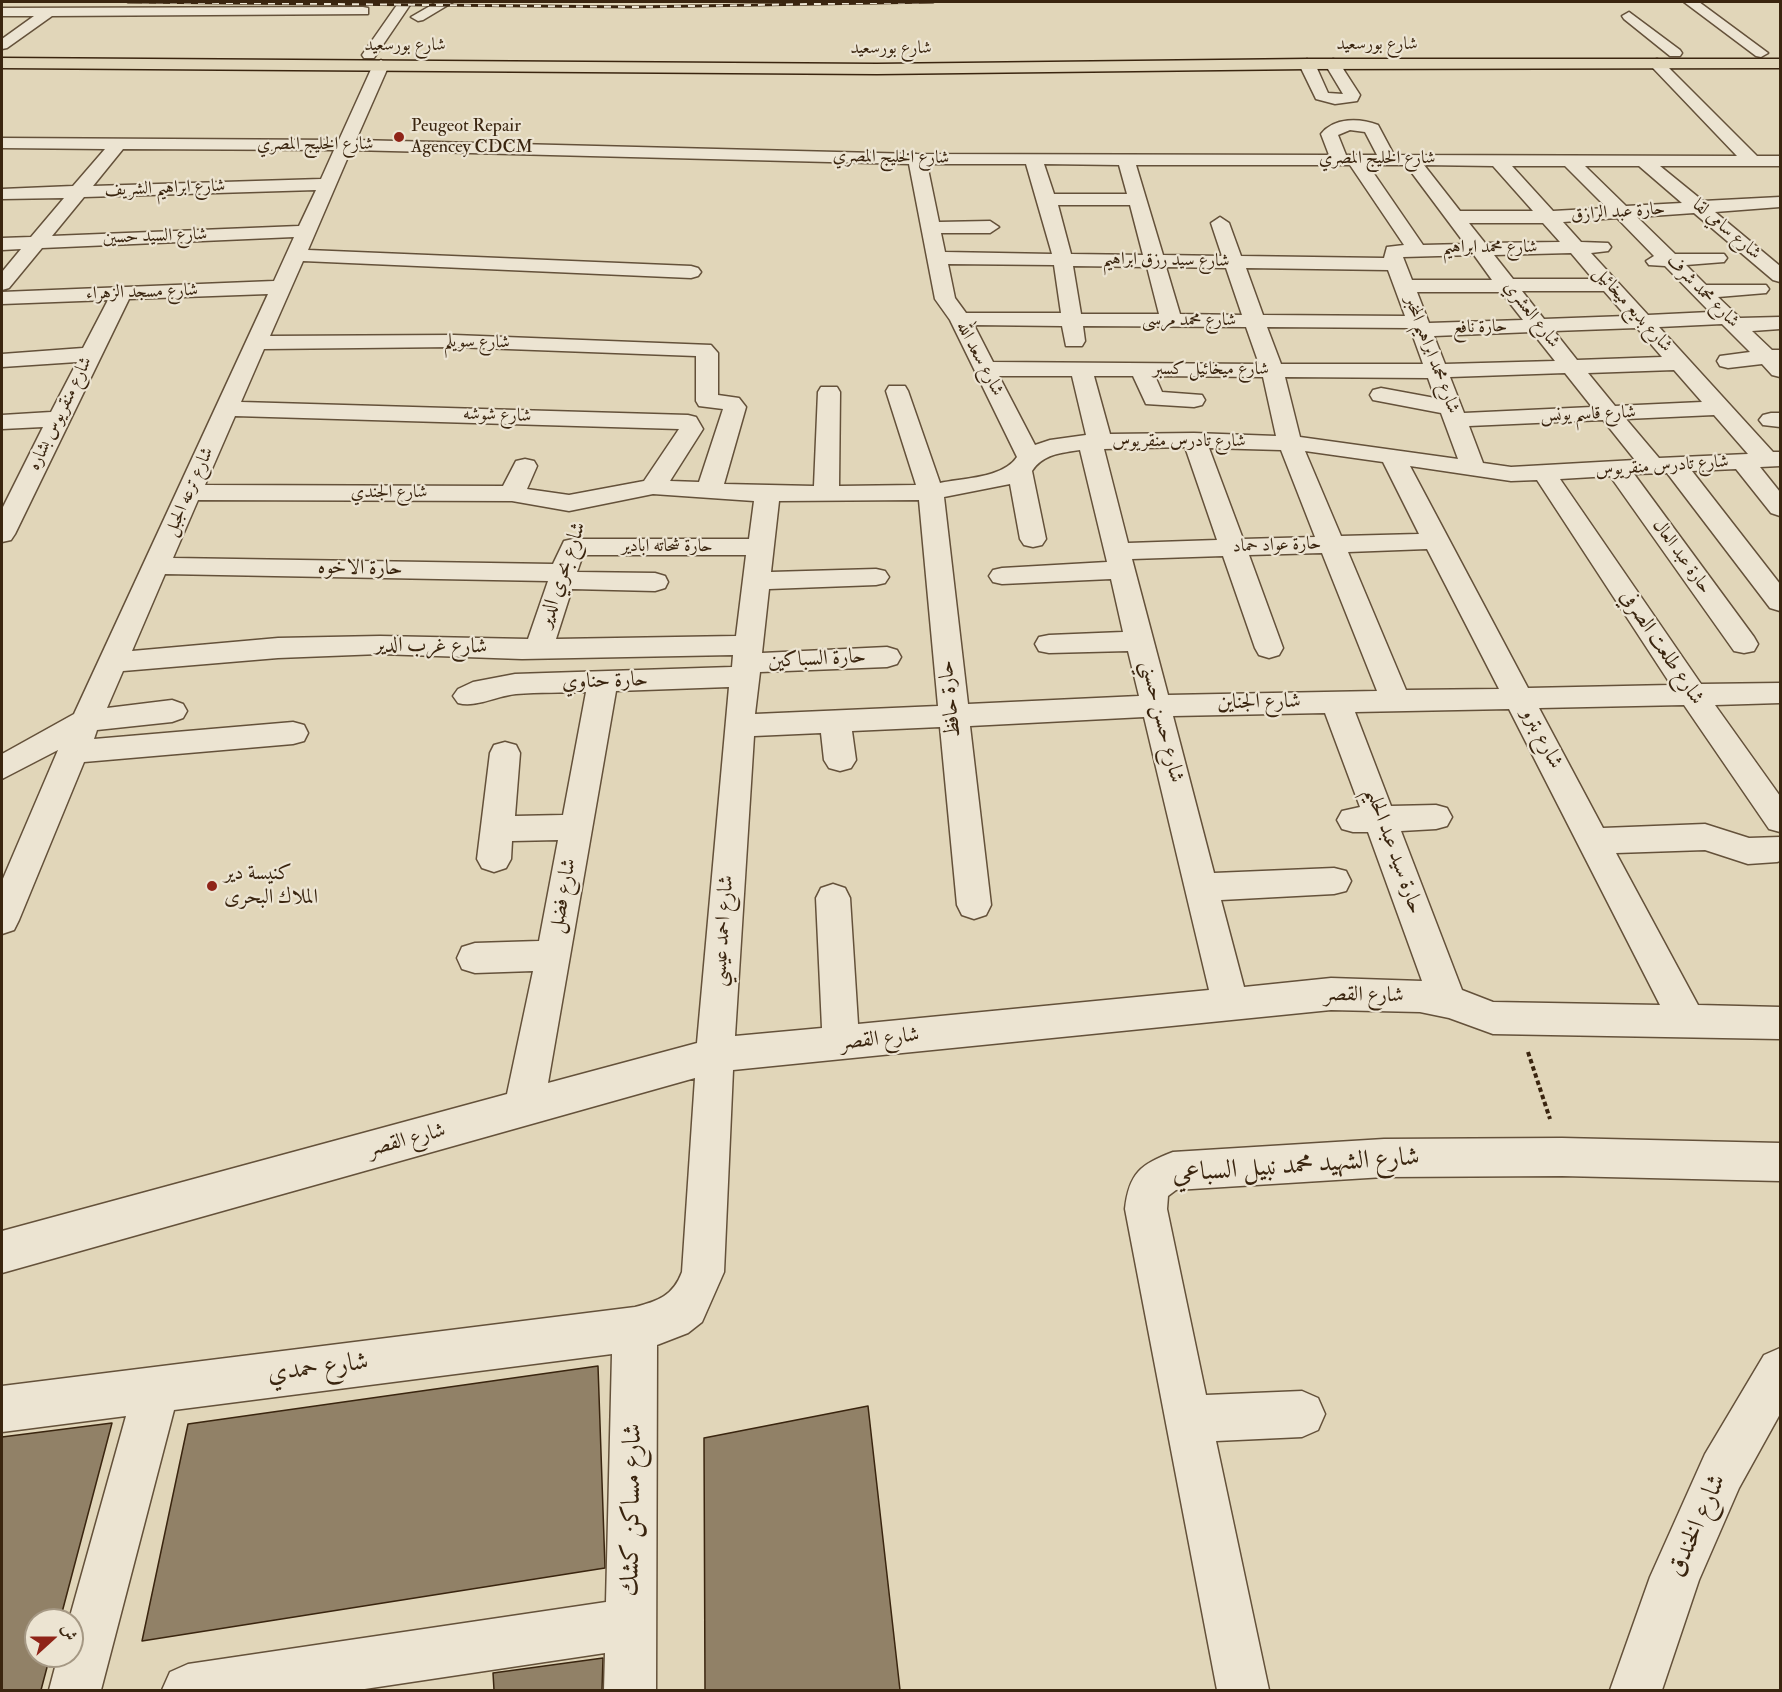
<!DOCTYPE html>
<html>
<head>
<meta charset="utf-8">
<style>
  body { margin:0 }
  #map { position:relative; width:1782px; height:1692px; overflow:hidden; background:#e1d6b9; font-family:"IM FELL Double Pica",Amiri,serif }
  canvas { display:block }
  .frame { position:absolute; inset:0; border:3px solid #3a250f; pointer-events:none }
  .north { position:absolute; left:24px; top:1608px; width:60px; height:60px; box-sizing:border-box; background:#ece4d2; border:2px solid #a59884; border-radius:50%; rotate:69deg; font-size:16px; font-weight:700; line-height:24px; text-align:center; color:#3a250f }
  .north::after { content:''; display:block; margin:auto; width:21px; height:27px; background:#8f2418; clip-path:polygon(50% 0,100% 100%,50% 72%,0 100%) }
</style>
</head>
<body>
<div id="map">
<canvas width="1782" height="1692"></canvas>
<div class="frame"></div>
<div class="north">ش</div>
</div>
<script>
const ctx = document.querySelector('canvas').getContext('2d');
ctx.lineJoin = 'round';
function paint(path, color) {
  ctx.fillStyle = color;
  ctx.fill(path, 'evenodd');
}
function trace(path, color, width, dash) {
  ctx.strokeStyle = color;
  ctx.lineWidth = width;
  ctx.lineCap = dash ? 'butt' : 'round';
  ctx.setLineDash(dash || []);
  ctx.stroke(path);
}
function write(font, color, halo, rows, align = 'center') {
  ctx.font = font + ' "IM FELL Double Pica",Amiri,serif';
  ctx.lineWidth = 4.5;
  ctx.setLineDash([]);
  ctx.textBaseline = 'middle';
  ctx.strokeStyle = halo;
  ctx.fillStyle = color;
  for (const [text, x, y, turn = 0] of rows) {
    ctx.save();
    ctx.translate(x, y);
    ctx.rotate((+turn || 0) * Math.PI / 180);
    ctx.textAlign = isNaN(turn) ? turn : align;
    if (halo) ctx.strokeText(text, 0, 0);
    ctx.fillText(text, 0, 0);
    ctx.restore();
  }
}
const building = new Path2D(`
  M 598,1366 L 605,1568 L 142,1641 L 188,1424 Z
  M 868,1406 L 900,1690 L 705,1690 L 704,1438 Z
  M 112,1423 L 60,1620 L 36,1620 L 36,1656 L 50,1656 L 41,1690 L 2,1690 L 2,1437 Z
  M 603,1658 L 602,1690 L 494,1690 L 493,1673 Z`);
paint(building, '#918167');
trace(building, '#3a250f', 1.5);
const minor = new Path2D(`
  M 399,2 L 412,2 L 374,58 L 364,58 L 362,55 Z
  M 437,2 L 453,2 L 423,20 L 418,21 L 411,17 Z
  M 1684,2 L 1699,2 L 1768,53 L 1761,57 L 1756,56 Z
  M 363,7 L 368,8 L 368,14 L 52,16 L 7,48 L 2,49 L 2,39 L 34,16 L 2,16 L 2,8 Z
  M 1629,12 L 1680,50 L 1682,53 L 1680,56 L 1670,56 L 1624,19 L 1622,16 Z
  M 1307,59 L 1315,64 L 1328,93 L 1343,94 L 1325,64 L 1333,59 L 1338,61 L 1360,95 L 1357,101 L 1335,104 L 1316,99 L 1299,64 Z
  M 1657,59 L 1662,61 L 1757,156 L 1780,156 L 1780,166 L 1660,166 L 1703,201 L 1780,197 L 1780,207 L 1715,212 L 1780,266 L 1780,282 L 1773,280 L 1694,213 L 1637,217 L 1675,254 L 1724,254 L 1727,258 L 1724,262 L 1686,265 L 1706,285 L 1766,285 L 1769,289 L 1766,293 L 1718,297 L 1740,318 L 1780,317 L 1780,329 L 1752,331 L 1772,350 L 1780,350 L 1780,377 L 1772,375 L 1762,364 L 1728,368 L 1720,366 L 1717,361 L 1720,356 L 1750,352 L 1722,324 L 1659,327 L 1773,452 L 1780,452 L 1780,466 L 1760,467 L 1780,492 L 1780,516 L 1771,513 L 1736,469 L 1692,471 L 1780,584 L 1780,611 L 1770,608 L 1667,473 L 1634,474 L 1754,637 L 1758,644 L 1754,651 L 1744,653 L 1734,651 L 1610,476 L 1560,479 L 1701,684 L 1780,683 L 1780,703 L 1715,705 L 1780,796 L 1780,832 L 1769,829 L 1684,705 L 1539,708 L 1603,828 L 1705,824 L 1749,838 L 1780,837 L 1780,861 L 1777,862 L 1748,864 L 1705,850 L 1616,853 L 1698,1005 L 1780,1007 L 1780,1039 L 1493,1034 L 1449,1018 L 1420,1012 L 1331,1010 L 733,1070 L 724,1272 L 702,1322 L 688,1333 L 657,1345 L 656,1690 L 604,1690 L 605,1653 L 358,1690 L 162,1690 L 170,1672 L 188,1664 L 606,1602 L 612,1354 L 174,1410 L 101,1690 L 49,1690 L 58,1656 L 72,1656 L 72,1620 L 69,1620 L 126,1416 L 2,1432 L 2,1386 L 635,1307 C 658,1301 673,1296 682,1272 L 695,1078 L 2,1273 L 2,1231 L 507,1094 L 533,971 L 475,973 L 462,969 L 457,958 L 462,947 L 475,943 L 539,941 L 558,840 L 512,841 L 511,859 L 506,868 L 494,872 L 482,868 L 477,859 L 490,753 L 494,745 L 505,742 L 516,745 L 520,753 L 515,816 L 563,815 L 586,692 C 563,693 539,692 516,694 C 496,696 476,708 458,703 L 453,696 L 458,689 L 473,682 L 515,674 L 732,667 L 733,655 L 522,659 L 380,654 L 278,658 L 123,671 L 107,708 L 172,700 L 183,704 L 187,711 L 183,718 L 172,722 L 97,730 L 94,739 L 293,722 L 304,725 L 308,733 L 304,741 L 293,744 L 84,762 L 19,920 L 14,930 L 2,934 L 2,881 L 58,750 L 2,779 L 2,754 L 74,714 L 268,294 L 129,299 L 15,534 L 11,540 L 2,542 L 2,509 L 43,427 L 2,429 L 2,415 L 51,412 L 77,362 L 2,367 L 2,354 L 83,348 L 108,300 L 2,304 L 2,292 L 274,281 L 294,237 L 42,248 L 9,288 L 2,290 L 2,272 L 21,249 L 2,250 L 2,238 L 31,237 L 64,198 L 2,199 L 2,189 L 73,186 L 105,149 L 2,148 L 2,138 L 339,140 L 373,65 L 381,60 L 389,65 L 356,140 L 917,154 L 1329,155 L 1321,134 C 1334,117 1360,118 1378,125 L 1394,155 L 1737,156 L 1652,67 L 1649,64 L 1652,61 ZM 1350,130 L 1365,132 L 1377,155 L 1346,155 L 1338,135 ZM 123,149 L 334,150 L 321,179 L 93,186 ZM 351,150 L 909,164 L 935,299 L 950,320 L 1017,457 C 1003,478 964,478 940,483 L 908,391 L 905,386 L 889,386 L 886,391 L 916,485 L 839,486 L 840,392 L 837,387 L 821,387 L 818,392 L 814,486 L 724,484 L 746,407 L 739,398 L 718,395 L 718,353 L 711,345 L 454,335 L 270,336 L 303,261 L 691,278 L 698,276 L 701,272 L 698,268 L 691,266 L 308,250 ZM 927,164 L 1026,164 L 1052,254 L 945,252 L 941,233 L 990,233 L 999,227 L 990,221 L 939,222 ZM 1044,164 L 1119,165 L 1127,194 L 1054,194 ZM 1136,165 L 1350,165 L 1404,245 L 1387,247 L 1384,258 L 1241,256 L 1229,223 L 1220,217 L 1211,223 L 1222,256 L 1163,255 ZM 1368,165 L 1406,165 L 1465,244 L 1423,245 ZM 1424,165 L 1493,166 L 1533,211 L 1460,211 ZM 1512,166 L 1565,166 L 1607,208 L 1553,211 ZM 1585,166 L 1639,166 L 1682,203 L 1626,206 ZM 316,190 L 299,226 L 52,236 L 84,197 ZM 1058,205 L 1130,205 L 1143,255 L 1071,254 ZM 1617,218 L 1654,256 L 1646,261 L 1649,265 L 1665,266 L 1710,312 L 1648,315 L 1591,253 L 1608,251 L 1611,247 L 1608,243 L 1581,242 L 1563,222 ZM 1469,223 L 1543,223 L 1560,242 L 1485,243 ZM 1571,253 L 1593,279 L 1513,279 L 1494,255 ZM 1474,255 L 1492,280 L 1412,280 L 1403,257 ZM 948,264 L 1054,265 L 1061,313 L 966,313 L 955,298 ZM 1073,266 L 1147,267 L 1159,314 L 1081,314 ZM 1166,267 L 1226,268 L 1242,315 L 1180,314 ZM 1246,268 L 1388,270 L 1405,316 L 1263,315 ZM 1522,291 L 1604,291 L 1626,316 L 1544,319 ZM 1417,292 L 1501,292 L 1523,320 L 1429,323 ZM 974,325 L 1062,326 L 1066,346 L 1082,346 L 1085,341 L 1083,326 L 1246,327 L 1259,364 L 993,362 ZM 1267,327 L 1410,328 L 1423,364 L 1281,364 ZM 1637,328 L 1662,357 L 1577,360 L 1554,331 ZM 1532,332 L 1555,361 L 1445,364 L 1434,336 ZM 454,347 L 696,356 L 696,401 L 699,406 L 723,409 L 699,482 L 670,481 L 703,429 L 696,417 L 688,415 L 241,402 L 264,349 ZM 1674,370 L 1702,402 L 1615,406 L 1588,373 ZM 1565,373 L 1592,407 L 1464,413 L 1450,377 ZM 999,376 L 1072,376 L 1086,435 L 1050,440 L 1035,445 ZM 1094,376 L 1133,376 L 1146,404 L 1194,407 L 1202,405 L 1205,400 L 1202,395 L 1162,392 L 1155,376 L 1263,377 L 1276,436 L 1194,433 L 1110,434 ZM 1285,377 L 1428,378 L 1435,398 L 1381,388 L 1373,390 L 1370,395 L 1373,400 L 1441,413 L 1458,459 L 1300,437 ZM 1714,415 L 1748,454 L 1659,458 L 1626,419 ZM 235,416 L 679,429 L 644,481 L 569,495 L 527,489 L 537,466 L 534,461 L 525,459 L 516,461 L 503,486 L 205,485 ZM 1603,420 L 1635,460 L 1511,467 L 1483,463 L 1469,426 ZM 1185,447 L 1217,540 L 1128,543 L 1104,449 ZM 1209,448 L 1281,450 L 1315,537 L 1243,539 ZM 1080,450 L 1107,562 L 1002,568 L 993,570 L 989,576 L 993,582 L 1002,584 L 1111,579 L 1123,632 L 1049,635 L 1039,637 L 1035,644 L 1039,651 L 1049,653 L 1128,651 L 1139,696 L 968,704 L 944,497 L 1010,484 L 1020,539 L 1024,545 L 1033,547 L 1042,545 L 1046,539 L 1032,471 C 1043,454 1061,453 1080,450 ZM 1305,451 L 1383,462 L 1419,534 L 1341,536 ZM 1410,466 L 1511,481 L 1537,480 L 1671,685 L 1528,688 ZM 653,494 L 754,501 L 749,539 L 573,539 L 564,541 L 553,564 L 173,558 L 198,500 L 512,501 L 569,511 ZM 919,500 L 938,706 L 755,714 L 760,672 L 887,667 L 897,664 L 901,657 L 897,650 L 887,647 L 762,653 L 769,589 L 876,585 L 885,583 L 889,577 L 885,571 L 876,569 L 771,572 L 779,501 ZM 1427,549 L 1499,689 L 1406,690 L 1348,552 ZM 1322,553 L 1377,691 L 1168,695 L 1132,559 L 1223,556 L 1255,648 L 1259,655 L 1269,658 L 1279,655 L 1283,648 L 1249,555 ZM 583,555 L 746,555 L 736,636 L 556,639 L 572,589 L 655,591 L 665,588 L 668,582 L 665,576 L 655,573 L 577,572 ZM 165,574 L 548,581 L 528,639 L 380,636 L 278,638 L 132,651 ZM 729,687 L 697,1043 L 548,1083 L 616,691 ZM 1509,709 L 1660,1005 L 1493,1002 L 1462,990 L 1401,831 L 1436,829 L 1447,826 L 1452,817 L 1447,808 L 1436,805 L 1391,806 L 1355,712 ZM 1325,713 L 1360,807 L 1342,811 L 1337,820 L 1342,829 L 1353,832 L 1368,832 L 1422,981 L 1331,978 L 1244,987 L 1221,900 L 1334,894 L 1346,891 L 1351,881 L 1346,871 L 1334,868 L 1214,873 L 1173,716 ZM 1144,717 L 1209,990 L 858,1024 L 850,898 L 845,888 L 833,884 L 821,888 L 816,898 L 822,1028 L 735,1036 L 754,736 L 821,733 L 824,760 L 829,768 L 840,771 L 851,768 L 856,760 L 852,731 L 940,727 L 957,905 L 962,915 L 974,919 L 986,915 L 991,905 L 970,726 Z
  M 1771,413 L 1780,413 L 1780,427 L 1763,425 L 1759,420 L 1763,415 Z
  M 1562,1138 L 1780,1143 L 1780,1181 L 1562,1176 L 1384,1177 L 1176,1190 L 1168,1196 L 1167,1209 L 1206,1395 L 1302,1391 L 1318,1398 L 1325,1414 L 1318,1430 L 1302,1437 L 1216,1441 L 1269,1690 L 1217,1690 L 1125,1209 C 1129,1173 1141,1164 1173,1152 L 1384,1139 Z
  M 1780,1348 L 1780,1414 L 1739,1488 L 1699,1580 L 1662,1690 L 1610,1690 L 1650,1577 L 1705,1454 L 1764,1355 Z`);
const major = new Path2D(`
  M 2,58 L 877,64 L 1307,59 L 1780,59 L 1780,68 L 1307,69 L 877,74 L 2,68 Z`);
trace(minor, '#64513a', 3);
trace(major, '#3a250f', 3);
trace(new Path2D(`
  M 1528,1052 L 1550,1119`), '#3a250f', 4, [4.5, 3]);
paint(minor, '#ece4d2');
paint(major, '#e1d6b9');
const rail = new Path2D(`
  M 128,2 L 635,7 L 933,2`);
trace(rail, '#3a250f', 3);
trace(rail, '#ece4d2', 2, [7]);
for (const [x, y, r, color] of [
  [399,137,6,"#8f2418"],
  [212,886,6,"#8f2418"]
]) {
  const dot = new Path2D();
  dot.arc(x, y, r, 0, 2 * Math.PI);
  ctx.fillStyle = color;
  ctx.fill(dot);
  trace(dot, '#ece4d2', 2);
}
write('18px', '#3a250f', '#ece4d2', [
  ["شارع بورسعيد",1377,45],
  ["شارع بورسعيد",405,46],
  ["شارع بورسعيد",891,49],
  ["شارع الخليج المصري",315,145],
  ["شارع الخليج المصري",891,158,1],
  ["شارع الخليج المصري",1377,159],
  ["شارع ابراهيم الشريف",165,189,-2],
  ["حارة عبد الرازق",1618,213,-4],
  ["شارع سامي لقا",1726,230,40],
  ["شارع السيد حسين",155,237,-2],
  ["شارع محمد ابراهيم",1490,248],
  ["شارع سيد رزق ابراهيم",1166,261,1],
  ["شارع محمد شرف",1702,292,45],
  ["شارع مسجد الزهراء",142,293,-2],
  ["شارع بديع ميخائيل",1632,310,48],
  ["شارع العشري",1531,315,52],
  ["شارع محمد مرسى",1189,321],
  ["حارة نافع",1480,328,-2],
  ["شارع سويلم",477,343,1],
  ["شارع محمد ابراهيم المخبر",1431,355,69],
  ["شارع سعد الله",979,359,62],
  ["شارع ميخائيل كسبر",1211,370],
  ["شارع منقريوس بشاره",61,414,-64],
  ["شارع قاسم يونس",1588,415,-2],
  ["شارع شوشه",497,416,2],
  ["شارع تادرس منقريوس",1179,442],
  ["شارع تادرس منقريوس",1662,467,-4],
  ["شارع ترعه الجبل",190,492,-66],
  ["شارع الجندي",389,493],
  ["حارة عواد حماد",1277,546,-2],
  ["حارة شحاته ابادير",667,547],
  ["حارة عبد العال",1681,557,54]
]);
write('18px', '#3a250f', '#ece4d2', [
  ["Peugeot Repair",411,127],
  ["Agencey CDCM",411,148]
], 'left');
write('21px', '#3a250f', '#ece4d2', [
  ["حارة الاخوه",360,569,1],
  ["شارع بحري الدير",563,575,-71],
  ["شارع غرب الدير",431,647,1],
  ["شارع طلعت الصرفي",1661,648,56],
  ["حارة السباكين",817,660,-3],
  ["حارة حناوي",605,682,-2],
  ["حارة حافظ",951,699,-96],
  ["شارع الجناين",1259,703,-1],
  ["شارع حسن حسني",1161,722,76],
  ["شارع بترو",1541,739,62],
  ["حارة سيد عبد الحليم",1393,851,70],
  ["شارع فضل",564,896,-80],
  ["شارع احمد عيسي",724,931,-86],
  ["شارع القصر",1364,996,1],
  ["شارع القصر",880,1040,-6],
  ["شارع القصر",407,1141,-15]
]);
write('21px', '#3a250f', '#ece4d2', [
  ["كنيسة دير",224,874],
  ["الملاك البحرى",224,898]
], 'left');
write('26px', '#3a250f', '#ece4d2', [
  ["شارع الشهيد محمد نبيل السباعي",1296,1167,-4],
  ["شارع حمدي",318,1369,-7],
  ["شارع مساكن كشك",633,1510,-89],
  ["شارع الخندق",1698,1526,-66]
]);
</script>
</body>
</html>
